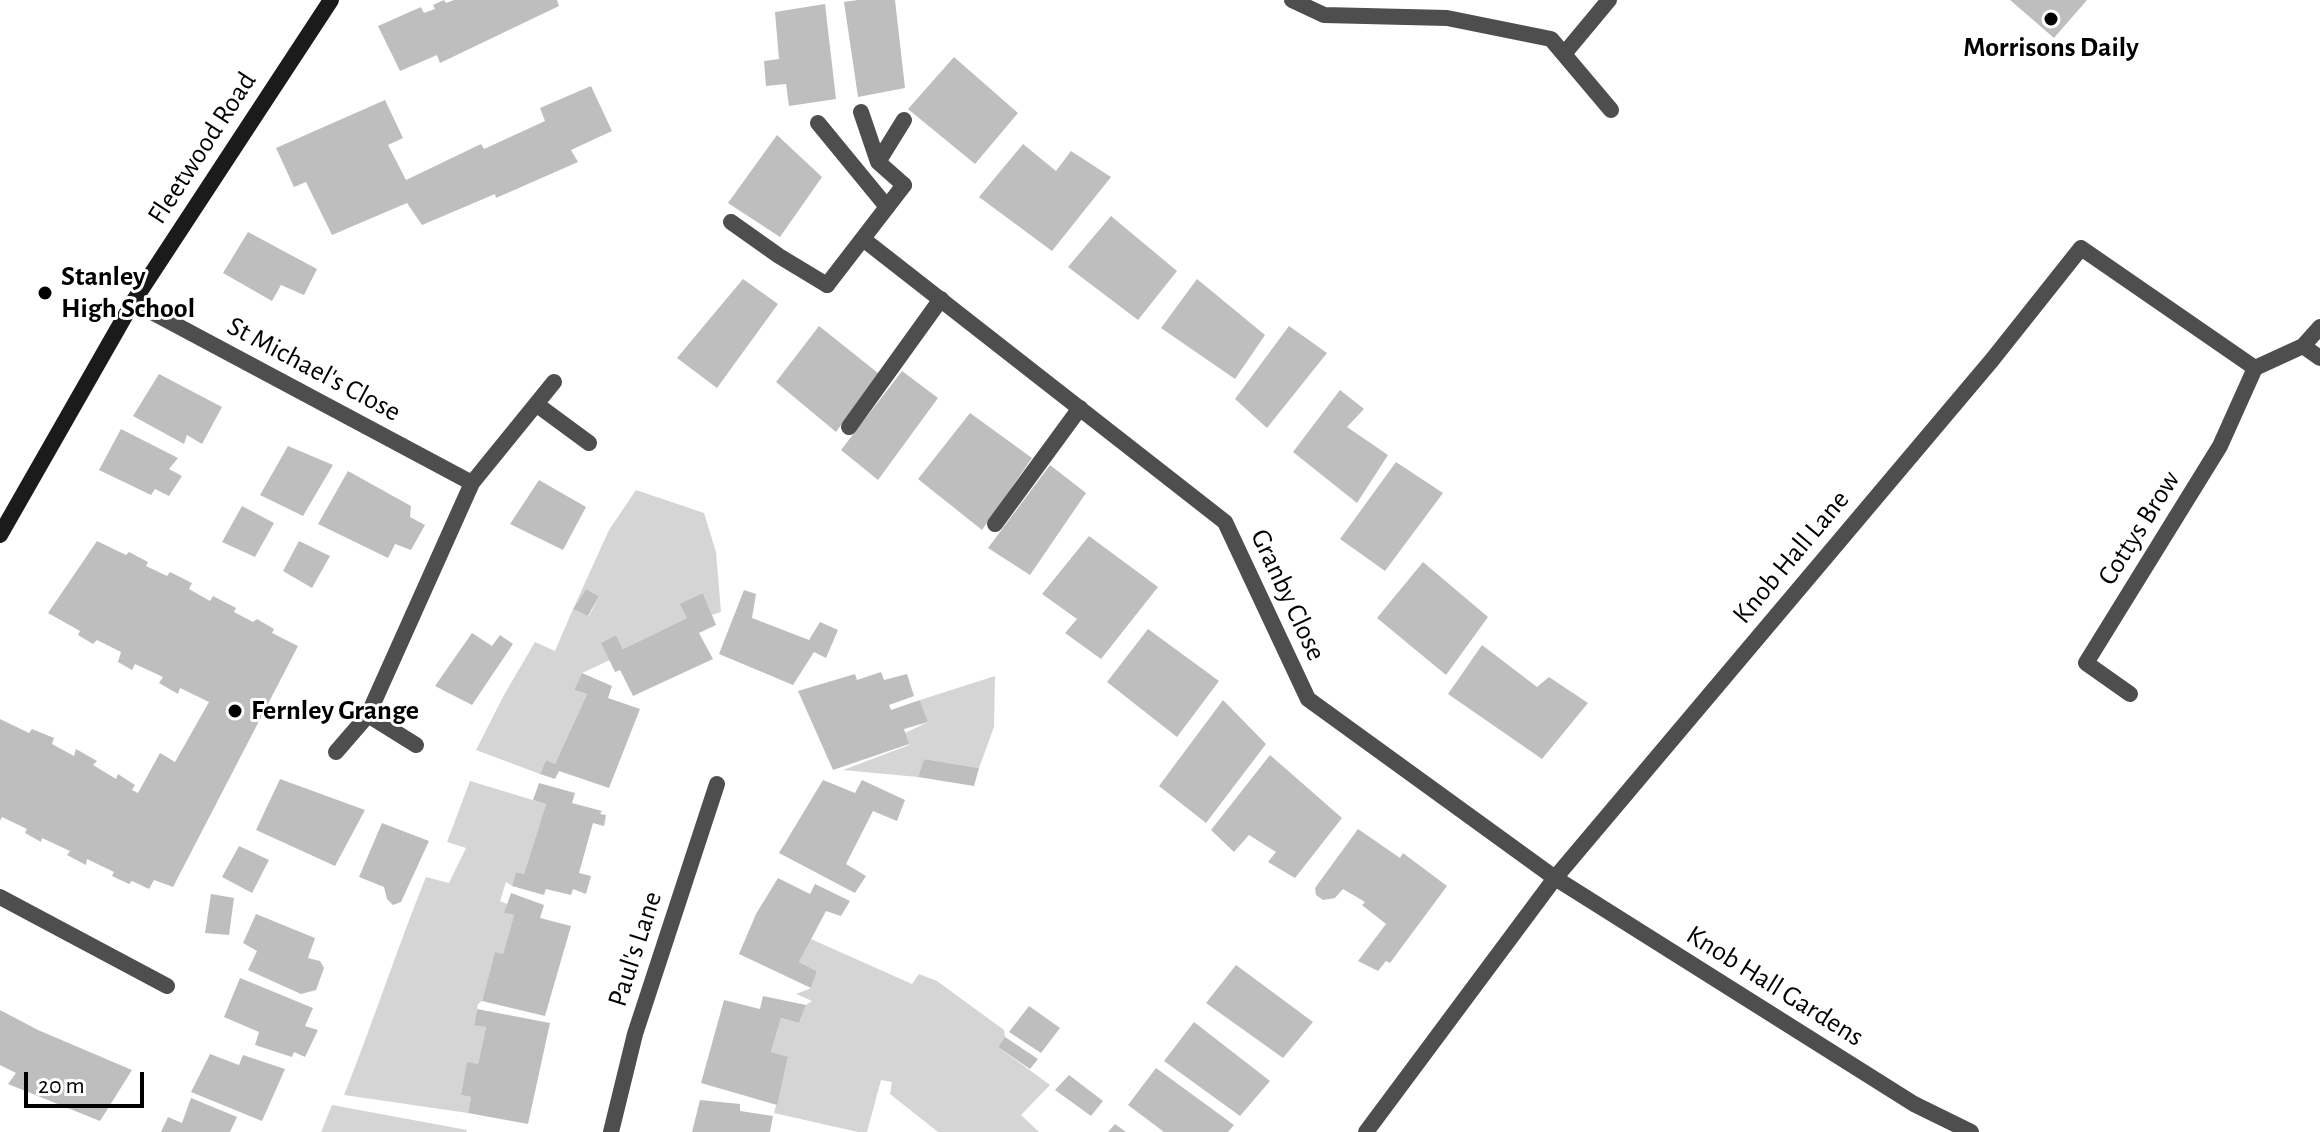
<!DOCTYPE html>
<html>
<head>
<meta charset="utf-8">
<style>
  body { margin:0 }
  #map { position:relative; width:2320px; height:1132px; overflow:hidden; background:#fff; font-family:"Alegreya Sans",sans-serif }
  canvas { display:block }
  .scale { position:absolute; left:24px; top:1072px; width:120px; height:36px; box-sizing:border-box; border:4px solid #000; border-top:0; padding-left:10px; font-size:24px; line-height:28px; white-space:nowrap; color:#000; -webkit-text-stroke:6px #fff; paint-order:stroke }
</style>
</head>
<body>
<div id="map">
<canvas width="2320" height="1132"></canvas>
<div class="scale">20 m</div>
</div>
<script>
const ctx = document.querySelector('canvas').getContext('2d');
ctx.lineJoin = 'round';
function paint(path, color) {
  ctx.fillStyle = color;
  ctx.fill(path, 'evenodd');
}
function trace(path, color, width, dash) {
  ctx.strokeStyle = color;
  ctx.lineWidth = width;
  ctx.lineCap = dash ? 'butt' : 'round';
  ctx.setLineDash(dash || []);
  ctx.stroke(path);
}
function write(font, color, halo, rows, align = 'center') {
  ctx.font = font + ' "Alegreya Sans",sans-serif';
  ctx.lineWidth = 6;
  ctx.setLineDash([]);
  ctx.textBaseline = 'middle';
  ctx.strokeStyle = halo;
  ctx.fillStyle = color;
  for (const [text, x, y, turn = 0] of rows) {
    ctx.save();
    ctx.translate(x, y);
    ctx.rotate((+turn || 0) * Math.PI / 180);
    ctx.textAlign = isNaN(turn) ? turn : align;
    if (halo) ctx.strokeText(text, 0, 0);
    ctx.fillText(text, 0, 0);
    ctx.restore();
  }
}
paint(new Path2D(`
  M 636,490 L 704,513 L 716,552 L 721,612 L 712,615 L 703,593 L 687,618 L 623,649 L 616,635 L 601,643 L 610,660 L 582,673 L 574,690 L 587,694 L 555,764 L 546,760 L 540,774 L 476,750 L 504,695 L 535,642 L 555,651 L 573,609 L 589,616 L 599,596 L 586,589 L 574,607 L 609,530 Z
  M 995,676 L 994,727 L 979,768 L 924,759 L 918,777 L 843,770 L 909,745 L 905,733 L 928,722 L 920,700 Z
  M 470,781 L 546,804 L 524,874 L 516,872 L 512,886 L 506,882 L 500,901 L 507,904 L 505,913 L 514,915 L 503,954 L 495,953 L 482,1001 L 478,1004 L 474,1024 L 486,1027 L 478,1064 L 467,1063 L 461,1095 L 471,1097 L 468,1113 L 344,1095 C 373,1023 397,948 426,877 L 449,883 L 466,848 L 447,842 Z
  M 811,939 L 912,984 L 919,974 L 937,981 L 1004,1030 L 1005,1037 L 998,1047 L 1050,1085 L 1021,1115 L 1039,1132 L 938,1132 L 890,1094 L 892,1082 L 881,1080 L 867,1132 L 858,1132 L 774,1113 L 788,1058 L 771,1052 L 781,1018 L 799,1023 L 806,1005 L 812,1001 L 796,994 L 811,988 L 817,971 L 799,962 Z
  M 332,1105 L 467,1130 L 466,1132 L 321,1132 Z`), '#d5d5d5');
paint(new Path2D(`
  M 444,0 L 446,3 L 454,0 L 557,0 L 559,6 L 440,63 L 437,55 L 400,71 L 378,26 L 421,7 L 424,13 L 435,9 L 433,5 Z
  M 858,0 L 895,0 L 905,88 L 858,97 L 844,2 Z
  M 2010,0 L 2087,0 L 2054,38 Z
  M 825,4 L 836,99 L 789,106 L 786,84 L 766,86 L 764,61 L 779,59 L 775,12 Z
  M 954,57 L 1018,113 L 975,164 L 908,109 Z
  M 591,86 L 612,131 L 571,150 L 578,162 L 496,198 L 495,194 L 422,225 L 407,203 L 332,235 L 306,182 L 294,187 L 276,148 L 385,100 L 403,138 L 388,145 L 406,180 L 481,144 L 484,149 L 545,121 L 540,108 Z
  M 777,135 L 822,177 L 780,237 L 728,203 Z
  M 1023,144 L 1056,171 L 1071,151 L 1111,177 L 1052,251 L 979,197 Z
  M 1111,216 L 1177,271 L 1138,320 L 1068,267 Z
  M 248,232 L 317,269 L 304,295 L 281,285 L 272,301 L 223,273 Z
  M 743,279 L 778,304 L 717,388 L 677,358 Z
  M 1197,279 L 1265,335 L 1235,379 L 1161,328 Z
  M 819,326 L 878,373 L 836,432 L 776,382 Z
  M 1289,326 L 1327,353 L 1267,428 L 1235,399 Z
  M 902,371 L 938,398 L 878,480 L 841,450 Z
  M 159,374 L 222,407 L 202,444 L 187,435 L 184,444 L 133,416 Z
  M 1340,390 L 1364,409 L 1347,427 L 1388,455 L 1357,503 L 1293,452 Z
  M 970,413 L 1032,458 L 982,530 L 918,479 Z
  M 121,429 L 178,458 L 169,469 L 182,476 L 169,496 L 155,489 L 151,495 L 99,470 Z
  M 288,446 L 333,465 L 303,516 L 260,495 Z
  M 1396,462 L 1443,493 L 1385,571 L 1340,539 Z
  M 1050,465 L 1086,493 L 1030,575 L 988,548 Z
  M 348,471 L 411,506 L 410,517 L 425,525 L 411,550 L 395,544 L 388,558 L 318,524 Z
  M 539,480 L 586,507 L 563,550 L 510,524 Z
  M 242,506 L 274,523 L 255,557 L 222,542 Z
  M 1089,536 L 1158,587 L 1101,659 L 1065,633 L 1077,619 L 1042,594 Z
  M 97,541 L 126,555 L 129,552 L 148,562 L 146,566 L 167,576 L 170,572 L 192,583 L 189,589 L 210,601 L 213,596 L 236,608 L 234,612 L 253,622 L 257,619 L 274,629 L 272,633 L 298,646 L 173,887 L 154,880 L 149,889 L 132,881 L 129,884 L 112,876 L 114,872 L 87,859 L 86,865 L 67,855 L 70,851 L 42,838 L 41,842 L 25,833 L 27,829 L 2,817 L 0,821 L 0,719 L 29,733 L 32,729 L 54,738 L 52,744 L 74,756 L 76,749 L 97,761 L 93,765 L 116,779 L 118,774 L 135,785 L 132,790 L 138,793 L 160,753 L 175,762 L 209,702 L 180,688 L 178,694 L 159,683 L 163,677 L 135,664 L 132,670 L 118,662 L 121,652 L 97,640 L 93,644 L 78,635 L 80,631 L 48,613 Z
  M 299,541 L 330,556 L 312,588 L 283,571 Z
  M 1423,562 L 1488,617 L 1446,675 L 1377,618 Z
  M 586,589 L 599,596 L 588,616 L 573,609 Z
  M 744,590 L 756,594 L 752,618 L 809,640 L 820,622 L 838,630 L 826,658 L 814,652 L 793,685 L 719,654 Z
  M 703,593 L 716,625 L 699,633 L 713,659 L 633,696 L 620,670 L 615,672 L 601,643 L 616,635 L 623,649 L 687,618 L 680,604 Z
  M 1148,629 L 1219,681 L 1177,737 L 1107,682 Z
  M 472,633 L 492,646 L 500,635 L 513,644 L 472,705 L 435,686 Z
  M 1482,645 L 1537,687 L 1549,677 L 1588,703 L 1542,759 L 1448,694 Z
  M 881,672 L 884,680 L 907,674 L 914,696 L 889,705 L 891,710 L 920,700 L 928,722 L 904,729 L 909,744 L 833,770 L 798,691 L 855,674 L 857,680 Z
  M 582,673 L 612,686 L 608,698 L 640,709 L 609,788 L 559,771 L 555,779 L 540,774 L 546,760 L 555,764 L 587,694 L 574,690 Z
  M 1223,700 L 1266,744 L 1206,823 L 1159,786 Z
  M 1270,755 L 1342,818 L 1295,878 L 1268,862 L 1276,852 L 1249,835 L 1234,852 L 1211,830 Z
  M 924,759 L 979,768 L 974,786 L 918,777 Z
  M 280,779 L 365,810 L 335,866 L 256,830 Z
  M 823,780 L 855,793 L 862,780 L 905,800 L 897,821 L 873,811 L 846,864 L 866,876 L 855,893 L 779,853 Z
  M 539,783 L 575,793 L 572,803 L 602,811 L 600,814 L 606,815 L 604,826 L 593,823 L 579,873 L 591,876 L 586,894 L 573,889 L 571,895 L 546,889 L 544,895 L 512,886 L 516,872 L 524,874 L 546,804 L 533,800 Z
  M 382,823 L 429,841 L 401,902 L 393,905 L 387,899 L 384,887 L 359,877 Z
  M 1358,829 L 1400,858 L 1403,853 L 1447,886 L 1390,963 L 1386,961 L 1378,971 L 1358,961 L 1386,924 L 1362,905 L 1365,902 L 1343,889 L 1335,898 L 1323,900 L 1316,895 L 1315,888 Z
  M 239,846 L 269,860 L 252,893 L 222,877 Z
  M 778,878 L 810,894 L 815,884 L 850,901 L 841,916 L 826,911 L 799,962 L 817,971 L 811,988 L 739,954 L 756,914 Z
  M 511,893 L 544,905 L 540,918 L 571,926 L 545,1016 L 482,1001 L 495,952 L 503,954 L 514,915 L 504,913 Z
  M 211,894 L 234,898 L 229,935 L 205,933 Z
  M 256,914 L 315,938 L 308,958 L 320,961 L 324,968 L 316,990 L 301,994 L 248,970 L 257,951 L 243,943 Z
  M 1236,965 L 1313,1022 L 1283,1058 L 1206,1003 Z
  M 240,978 L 313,1008 L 305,1026 L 318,1030 L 305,1057 L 294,1052 L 292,1057 L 255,1045 L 259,1032 L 224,1017 Z
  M 763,996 L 806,1005 L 799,1023 L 781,1018 L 771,1052 L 788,1057 L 777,1105 L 701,1083 L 724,1000 L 760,1009 Z
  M 1029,1006 L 1060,1028 L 1041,1053 L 1009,1032 Z
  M 477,1009 L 550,1023 L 528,1124 L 468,1113 L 471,1097 L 461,1095 L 467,1062 L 478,1064 L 486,1027 L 474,1025 Z
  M 0,1010 L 38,1030 L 132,1070 L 100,1121 L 8,1084 L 16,1073 L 0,1065 Z
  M 1194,1022 L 1270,1081 L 1240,1116 L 1164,1061 Z
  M 1005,1037 L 1038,1059 L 1030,1069 L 998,1047 Z
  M 210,1054 L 239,1065 L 243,1055 L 285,1069 L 262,1121 L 191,1092 Z
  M 1156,1068 L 1234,1125 L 1228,1132 L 1164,1132 L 1128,1105 Z
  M 1069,1075 L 1103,1101 L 1091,1116 L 1055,1090 Z
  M 191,1098 L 237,1117 L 230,1132 L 161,1132 L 168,1117 L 182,1123 Z
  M 700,1100 L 740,1104 L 740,1111 L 773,1116 L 770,1132 L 692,1132 Z
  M 1115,1124 L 1126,1132 L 1108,1132 Z`), '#bebebe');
trace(new Path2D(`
  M 1564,54 L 1609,0
  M 861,112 L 878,162 L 904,185
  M 818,123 L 887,207
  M 878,162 L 904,120
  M 731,222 L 779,256 L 827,285
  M 849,427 L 941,299
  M 995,524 L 1080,408`), '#4e4e4e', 16);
trace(new Path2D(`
  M 1292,0 L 1324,15 L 1447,18 L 1551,39 L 1611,110
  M 863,239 L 1225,522 L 1308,699 L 1555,878 L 1914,1104 L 1971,1132
  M 827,285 L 904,185
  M 133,302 L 472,483
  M 2303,346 L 2320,358
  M 536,404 L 589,443
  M 2130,694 L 2086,663 L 2220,446 L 2255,368
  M 368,715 L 416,745
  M 336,752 L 368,715 L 472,483 L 554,382
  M 0,897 L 167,986
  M 611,1132 L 635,1034 L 717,784
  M 1366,1132 L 1555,878 L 1992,360 L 2081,248 L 2255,368 L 2303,346 L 2320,327`), '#4e4e4e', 16);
trace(new Path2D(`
  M 0,535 L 133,302 L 331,0`), '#1b1b1b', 16);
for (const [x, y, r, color] of [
  [2051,19,8,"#000"],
  [45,293,8,"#000"],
  [235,711,8,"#000"]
]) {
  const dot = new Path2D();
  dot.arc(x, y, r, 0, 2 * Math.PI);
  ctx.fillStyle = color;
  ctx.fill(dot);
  trace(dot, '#fff', 3);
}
write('bold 28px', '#000', '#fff', [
  ["Morrisons Daily",2051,48,"center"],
  ["Stanley",61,277],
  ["High School",61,309],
  ["Fernley Grange",251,711]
], 'left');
write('28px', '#000', '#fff', [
  ["Fleetwood Road",202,148,-57],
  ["St Michael's Close",314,369,28],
  ["Cottys Brow",2139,528,-58],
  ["Knob Hall Lane",1791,557,-50],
  ["Granby Close",1288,595,65],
  ["Paul's Lane",635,949,-72],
  ["Knob Hall Gardens",1775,986,32]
]);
</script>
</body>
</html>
